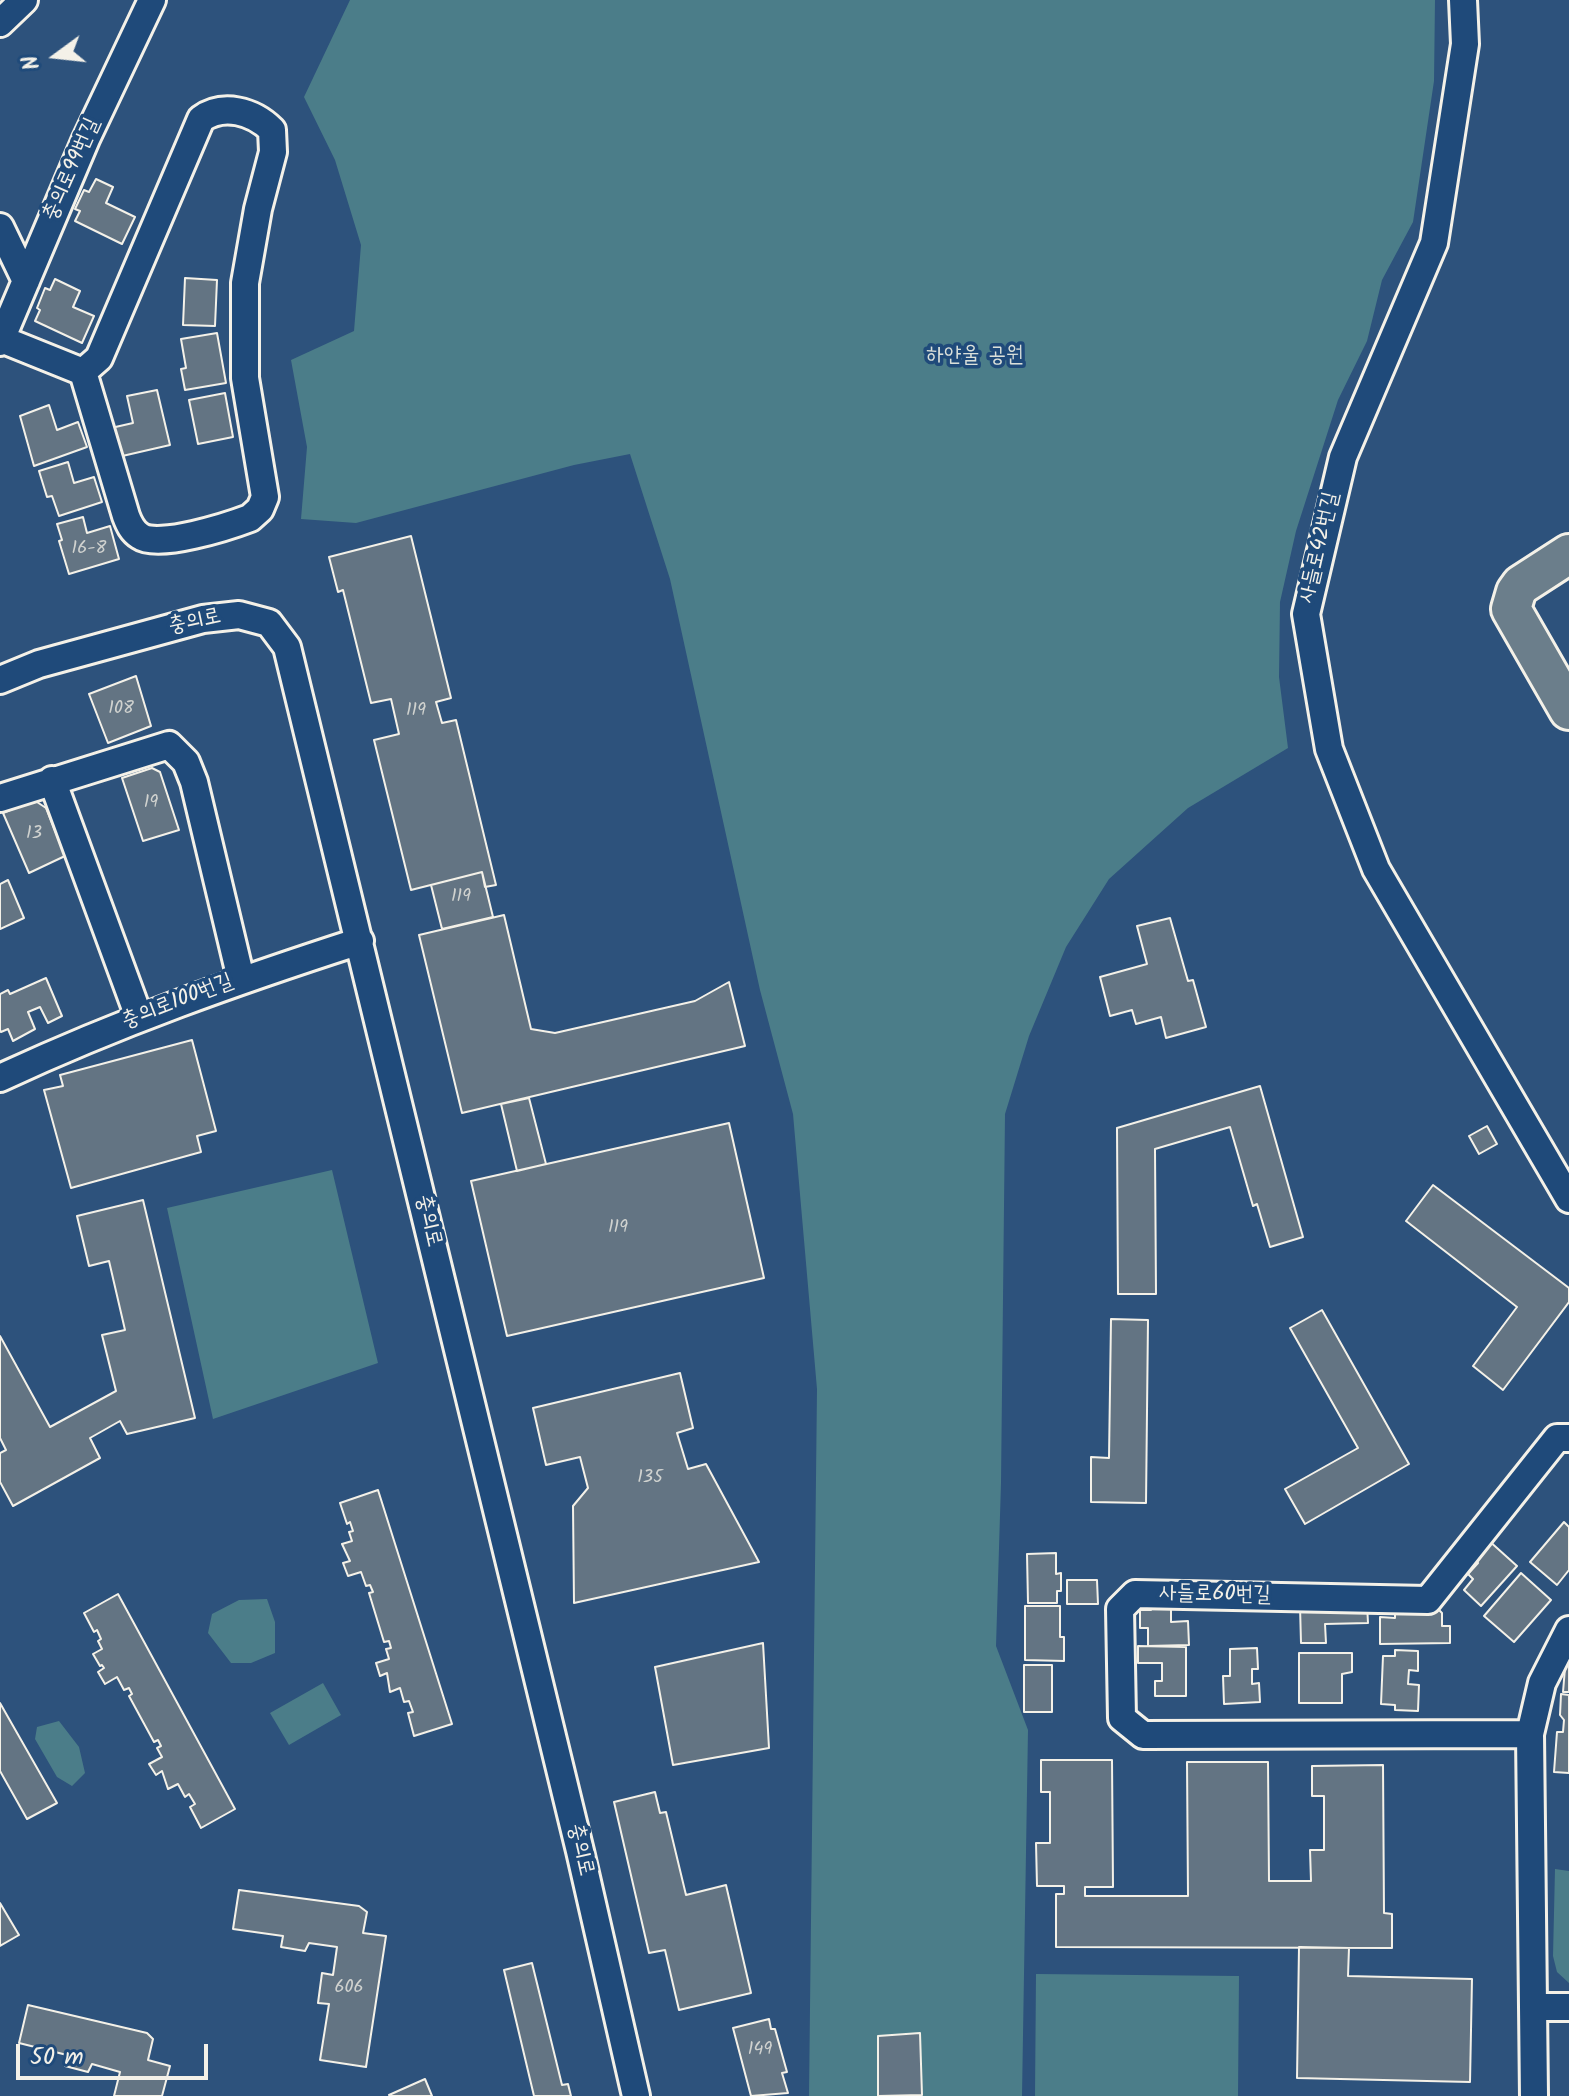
<!DOCTYPE html>
<html>
<head>
<meta charset="utf-8">
<style>
  body { margin:0 }
  #map { position:relative; width:1569px; height:2096px; overflow:hidden; background:#2d527c; font-family:Kalam,sans-serif }
  canvas { display:block }
  .north { position:absolute; left:16px; top:16px; width:80px; height:80px; -webkit-text-stroke:6px #1f4a7a; paint-order:stroke; rotate:255deg; font-size:22px; font-weight:700; line-height:32px; text-align:center; color:#f4f1e8 }
  .north::after { content:''; display:block; margin:auto; width:28px; height:36px; background:#f4f1e8; clip-path:polygon(50% 0,100% 100%,50% 72%,0 100%) }
  .scale { position:absolute; left:16px; top:2044px; width:192px; height:36px; box-sizing:border-box; border:4px solid #f4f1e8; border-top:0; padding-left:10px; font-size:24px; line-height:28px; white-space:nowrap; color:#f4f1e8; -webkit-text-stroke:6px #1f4a7a; paint-order:stroke }
</style>
</head>
<body>
<div id="map">
<canvas width="1569" height="2096"></canvas>
<div class="north">N</div>
<div class="scale">50 m</div>
</div>
<script>
const ctx = document.querySelector('canvas').getContext('2d');
ctx.lineJoin = 'round';
function paint(path, color) {
  ctx.fillStyle = color;
  ctx.fill(path, 'evenodd');
}
function trace(path, color, width, dash) {
  ctx.strokeStyle = color;
  ctx.lineWidth = width;
  ctx.lineCap = dash ? 'butt' : 'round';
  ctx.setLineDash(dash || []);
  ctx.stroke(path);
}
function write(font, color, halo, rows, align = 'center') {
  ctx.font = font + ' Kalam,"Poor Story",sans-serif';
  ctx.lineWidth = 7;
  ctx.setLineDash([]);
  ctx.textBaseline = 'middle';
  ctx.strokeStyle = halo;
  ctx.fillStyle = color;
  for (const [text, x, y, turn = 0] of rows) {
    ctx.save();
    ctx.translate(x, y);
    ctx.rotate((+turn || 0) * Math.PI / 180);
    ctx.textAlign = isNaN(turn) ? turn : align;
    if (halo) ctx.strokeText(text, 0, 0);
    ctx.fillText(text, 0, 0);
    ctx.restore();
  }
}
paint(new Path2D(`
  M 350,0 L 1435,0 L 1434,81 L 1413,222 L 1382,280 L 1367,341 L 1338,400 L 1296,531 L 1280,602 L 1279,677 L 1288,748 L 1188,808 L 1109,879 L 1066,947 L 1029,1036 L 1005,1114 L 1001,1483 L 996,1646 L 1028,1730 L 1022,2096 L 809,2096 L 817,1389 L 793,1114 L 760,990 L 670,579 L 630,454 L 574,465 L 356,523 L 301,519 L 307,447 L 291,360 L 354,331 L 361,245 L 335,160 L 304,97 Z
  M 332,1170 L 378,1363 L 213,1419 L 167,1208 Z
  M 267,1599 L 275,1622 L 275,1653 L 251,1663 L 231,1663 L 208,1633 L 212,1614 L 239,1600 Z
  M 323,1683 L 341,1715 L 289,1745 L 270,1713 Z
  M 59,1721 L 79,1747 L 85,1773 L 72,1786 L 57,1777 L 35,1739 L 37,1727 Z
  M 1555,1869 L 1569,1871 L 1569,1983 L 1557,1972 L 1553,1956 Z
  M 1036,1974 L 1239,1976 L 1238,2096 L 1035,2096 Z`), '#4b7d89');
const building = new Path2D(`
  M 96,179 L 113,187 L 106,203 L 135,217 L 122,244 L 75,221 L 80,211 L 75,209 L 84,190 L 89,192 Z
  M 185,278 L 217,280 L 215,326 L 183,325 Z
  M 55,279 L 80,291 L 73,307 L 94,316 L 82,343 L 35,321 L 40,310 L 37,308 L 45,288 L 50,290 Z
  M 217,333 L 226,383 L 185,390 L 181,369 L 186,368 L 181,339 Z
  M 157,390 L 170,445 L 118,457 L 111,428 L 133,423 L 127,396 Z
  M 225,393 L 233,437 L 198,444 L 189,400 Z
  M 49,405 L 57,430 L 78,422 L 87,447 L 34,466 L 20,416 Z
  M 68,462 L 74,483 L 94,477 L 102,502 L 59,516 L 52,496 L 47,497 L 39,471 Z
  M 83,517 L 87,533 L 110,526 L 119,559 L 69,574 L 59,541 L 62,540 L 57,524 Z
  M 411,536 L 451,698 L 436,702 L 442,723 L 456,720 L 496,885 L 485,887 L 482,872 L 411,890 L 374,740 L 399,734 L 391,699 L 371,703 L 343,590 L 338,592 L 329,557 Z
  M 136,676 L 151,726 L 108,743 L 89,694 Z
  M 152,768 L 160,772 L 179,830 L 143,841 L 122,778 Z
  M 34,800 L 46,808 L 65,856 L 29,873 L 3,813 Z
  M 482,872 L 493,917 L 442,929 L 431,885 Z
  M 8,880 L 24,918 L 0,929 L 0,884 Z
  M 504,915 L 531,1029 L 555,1033 L 695,1001 L 729,982 L 745,1046 L 462,1113 L 419,935 Z
  M 1170,918 L 1188,981 L 1193,980 L 1206,1027 L 1166,1038 L 1161,1017 L 1136,1024 L 1132,1010 L 1110,1016 L 1100,977 L 1147,964 L 1137,926 Z
  M 46,978 L 62,1016 L 48,1023 L 40,1007 L 28,1012 L 35,1029 L 13,1041 L 8,1029 L 1,1032 L 0,1030 L 0,994 L 8,990 L 10,994 Z
  M 192,1040 L 216,1131 L 197,1136 L 201,1152 L 71,1188 L 44,1090 L 63,1086 L 60,1075 Z
  M 1260,1086 L 1303,1237 L 1270,1247 L 1257,1204 L 1253,1206 L 1230,1127 L 1155,1149 L 1156,1294 L 1118,1294 L 1117,1128 Z
  M 529,1098 L 546,1164 L 517,1171 L 501,1104 Z
  M 729,1123 L 764,1278 L 507,1336 L 471,1181 Z
  M 1487,1126 L 1497,1144 L 1479,1154 L 1469,1136 Z
  M 1433,1185 L 1569,1288 L 1569,1302 L 1503,1390 L 1473,1366 L 1517,1307 L 1406,1221 Z
  M 143,1200 L 195,1418 L 127,1434 L 120,1421 L 90,1438 L 100,1458 L 13,1506 L 0,1482 L 0,1453 L 6,1450 L 0,1438 L 0,1336 L 50,1427 L 116,1391 L 102,1335 L 125,1330 L 109,1261 L 89,1266 L 77,1216 Z
  M 1322,1310 L 1409,1464 L 1305,1524 L 1285,1489 L 1358,1448 L 1290,1328 Z
  M 1111,1319 L 1148,1320 L 1146,1503 L 1091,1502 L 1091,1457 L 1109,1458 Z
  M 680,1373 L 693,1428 L 677,1433 L 688,1469 L 706,1464 L 759,1562 L 574,1603 L 573,1506 L 588,1488 L 580,1457 L 546,1465 L 533,1408 Z
  M 378,1490 L 452,1724 L 414,1736 L 408,1713 L 413,1712 L 409,1701 L 404,1702 L 400,1688 L 390,1692 L 387,1673 L 380,1676 L 376,1663 L 389,1659 L 386,1649 L 391,1648 L 389,1641 L 384,1642 L 369,1593 L 373,1592 L 370,1585 L 366,1586 L 361,1572 L 348,1576 L 343,1563 L 350,1561 L 342,1544 L 352,1541 L 349,1532 L 353,1531 L 350,1522 L 347,1524 L 340,1503 Z
  M 1564,1522 L 1569,1527 L 1569,1570 L 1557,1585 L 1530,1562 Z
  M 1487,1539 L 1517,1566 L 1481,1606 L 1464,1590 L 1473,1579 L 1468,1574 L 1478,1563 L 1471,1556 Z
  M 1056,1553 L 1056,1574 L 1061,1573 L 1061,1591 L 1057,1591 L 1057,1603 L 1028,1603 L 1027,1554 Z
  M 1521,1573 L 1551,1600 L 1514,1642 L 1484,1616 Z
  M 1067,1580 L 1097,1580 L 1098,1604 L 1067,1604 Z
  M 118,1594 L 235,1809 L 201,1828 L 190,1807 L 195,1804 L 189,1794 L 185,1797 L 178,1784 L 168,1789 L 162,1771 L 156,1775 L 149,1764 L 162,1757 L 157,1748 L 161,1746 L 158,1740 L 154,1742 L 129,1696 L 132,1694 L 129,1688 L 124,1690 L 117,1677 L 105,1684 L 98,1672 L 104,1668 L 102,1665 L 100,1666 L 93,1654 L 102,1649 L 98,1641 L 101,1639 L 97,1630 L 94,1632 L 84,1613 Z
  M 1171,1599 L 1171,1622 L 1188,1621 L 1189,1645 L 1148,1646 L 1148,1628 L 1140,1628 L 1140,1610 L 1151,1610 L 1151,1600 Z
  M 1367,1604 L 1368,1623 L 1325,1624 L 1326,1643 L 1301,1643 L 1300,1606 Z
  M 1025,1606 L 1060,1606 L 1060,1637 L 1064,1637 L 1064,1661 L 1025,1660 Z
  M 1435,1606 L 1442,1613 L 1442,1626 L 1450,1626 L 1450,1643 L 1380,1644 L 1380,1617 L 1395,1618 L 1395,1607 Z
  M 763,1643 L 769,1748 L 673,1765 L 655,1667 Z
  M 1138,1646 L 1186,1647 L 1186,1696 L 1155,1696 L 1155,1681 L 1162,1681 L 1162,1663 L 1138,1663 Z
  M 1257,1648 L 1258,1669 L 1252,1669 L 1252,1684 L 1259,1683 L 1260,1702 L 1224,1704 L 1223,1676 L 1230,1676 L 1230,1649 Z
  M 1395,1650 L 1418,1651 L 1418,1671 L 1409,1670 L 1408,1684 L 1419,1685 L 1418,1711 L 1395,1710 L 1395,1705 L 1381,1704 L 1383,1656 L 1395,1656 Z
  M 1299,1653 L 1352,1653 L 1352,1672 L 1342,1674 L 1342,1703 L 1299,1703 Z
  M 1566,1656 L 1569,1656 L 1569,1692 L 1563,1692 Z
  M 1024,1665 L 1052,1665 L 1052,1712 L 1024,1712 Z
  M 1561,1694 L 1569,1695 L 1569,1773 L 1554,1772 L 1557,1732 L 1563,1732 L 1564,1720 L 1560,1715 Z
  M 0,1703 L 57,1803 L 27,1819 L 0,1771 Z
  M 1041,1760 L 1112,1760 L 1113,1887 L 1085,1887 L 1085,1896 L 1188,1896 L 1187,1762 L 1268,1762 L 1269,1881 L 1311,1881 L 1310,1850 L 1324,1850 L 1324,1796 L 1312,1796 L 1312,1766 L 1383,1765 L 1384,1913 L 1392,1914 L 1392,1948 L 1056,1947 L 1056,1894 L 1064,1894 L 1064,1886 L 1037,1886 L 1036,1843 L 1050,1843 L 1050,1792 L 1041,1792 Z
  M 655,1792 L 660,1813 L 666,1812 L 686,1895 L 726,1885 L 751,1993 L 679,2010 L 665,1950 L 649,1953 L 614,1802 Z
  M 239,1890 L 359,1906 L 367,1912 L 363,1933 L 386,1936 L 366,2067 L 320,2060 L 329,2004 L 318,2003 L 322,1973 L 333,1975 L 337,1947 L 309,1943 L 305,1951 L 281,1947 L 283,1936 L 233,1929 Z
  M 0,1903 L 19,1935 L 0,1946 Z
  M 1299,1947 L 1349,1948 L 1348,1976 L 1472,1979 L 1470,2082 L 1297,2078 Z
  M 532,1963 L 562,2085 L 568,2084 L 571,2096 L 534,2096 L 504,1970 Z
  M 28,2005 L 147,2033 L 153,2039 L 148,2060 L 170,2066 L 162,2096 L 114,2096 L 120,2072 L 92,2064 L 88,2072 L 65,2066 L 67,2055 L 19,2043 Z
  M 769,2019 L 771,2029 L 775,2029 L 787,2072 L 782,2073 L 788,2093 L 751,2096 L 733,2028 Z
  M 920,2033 L 922,2095 L 878,2096 L 878,2036 Z
  M 425,2079 L 432,2096 L 390,2096 L 389,2095 Z`);
paint(building, '#637483');
trace(building, '#f4f1e8', 2);
const minor = new Path2D(`
  M 1463,0 L 1465,44 L 1434,243 L 1343,457 L 1306,614 L 1329,749 L 1376,869 L 1569,1199
  M 0,23 L 24,0
  M 0,227 L 26,281
  M 1,339 L 83,372 L 126,516 C 129,524 132,531 140,536 C 158,549 229,526 250,518 L 260,509 L 265,497 L 245,378 L 245,283 L 258,209 L 273,152 L 272,130 C 253,111 223,103 201,119 L 99,358 L 83,372
  M 0,342 L 86,139 L 152,0
  M 0,680 L 39,664 L 203,619 L 239,615 L 269,623 L 287,647 L 580,1851 L 636,2096
  M 52,780 L 139,1017
  M 0,798 L 169,745 L 186,762 L 194,782 L 241,979
  M 0,1078 C 118,1023 236,981 360,941
  M 1530,1734 L 1143,1735 L 1122,1718 L 1120,1609 L 1135,1594 L 1428,1600 L 1557,1438 L 1569,1438
  M 1533,2007 L 1569,2007
  M 1534,2096 L 1530,1734 L 1542,1683 L 1569,1630`);
const highway = new Path2D(`
  M 1569,554 L 1521,585 L 1516,592 L 1511,609 L 1569,710`);
trace(minor, '#f4f1e8', 32);
trace(highway, '#f4f1e8', 44);
trace(minor, '#1f4a7a', 26);
trace(highway, '#6b7e8b', 38);
write('18px', '#d0d2cf', null, [
  ["16-8",89,550],
  ["108",121,710],
  ["119",416,712],
  ["19",151,804],
  ["13",34,835],
  ["119",461,898],
  ["119",618,1229],
  ["135",650,1479],
  ["606",349,1989],
  ["149",760,2051]
]);
write('22px', '#f4f1e8', '#1f4a7a', [
  ["충의로99번길",73,170,-66],
  ["사들로42번길",1321,548,-77],
  ["충의로",195,623,-12],
  ["충의로100번길",178,1003,-21],
  ["충의로",427,1221,77],
  ["사들로60번길",1215,1596,1],
  ["충의로",579,1850,77]
]);
write('22px', '#dbe0da', '#1f4a7a', [
  ["하얀울 공원",975,357]
]);
</script>
</body>
</html>
